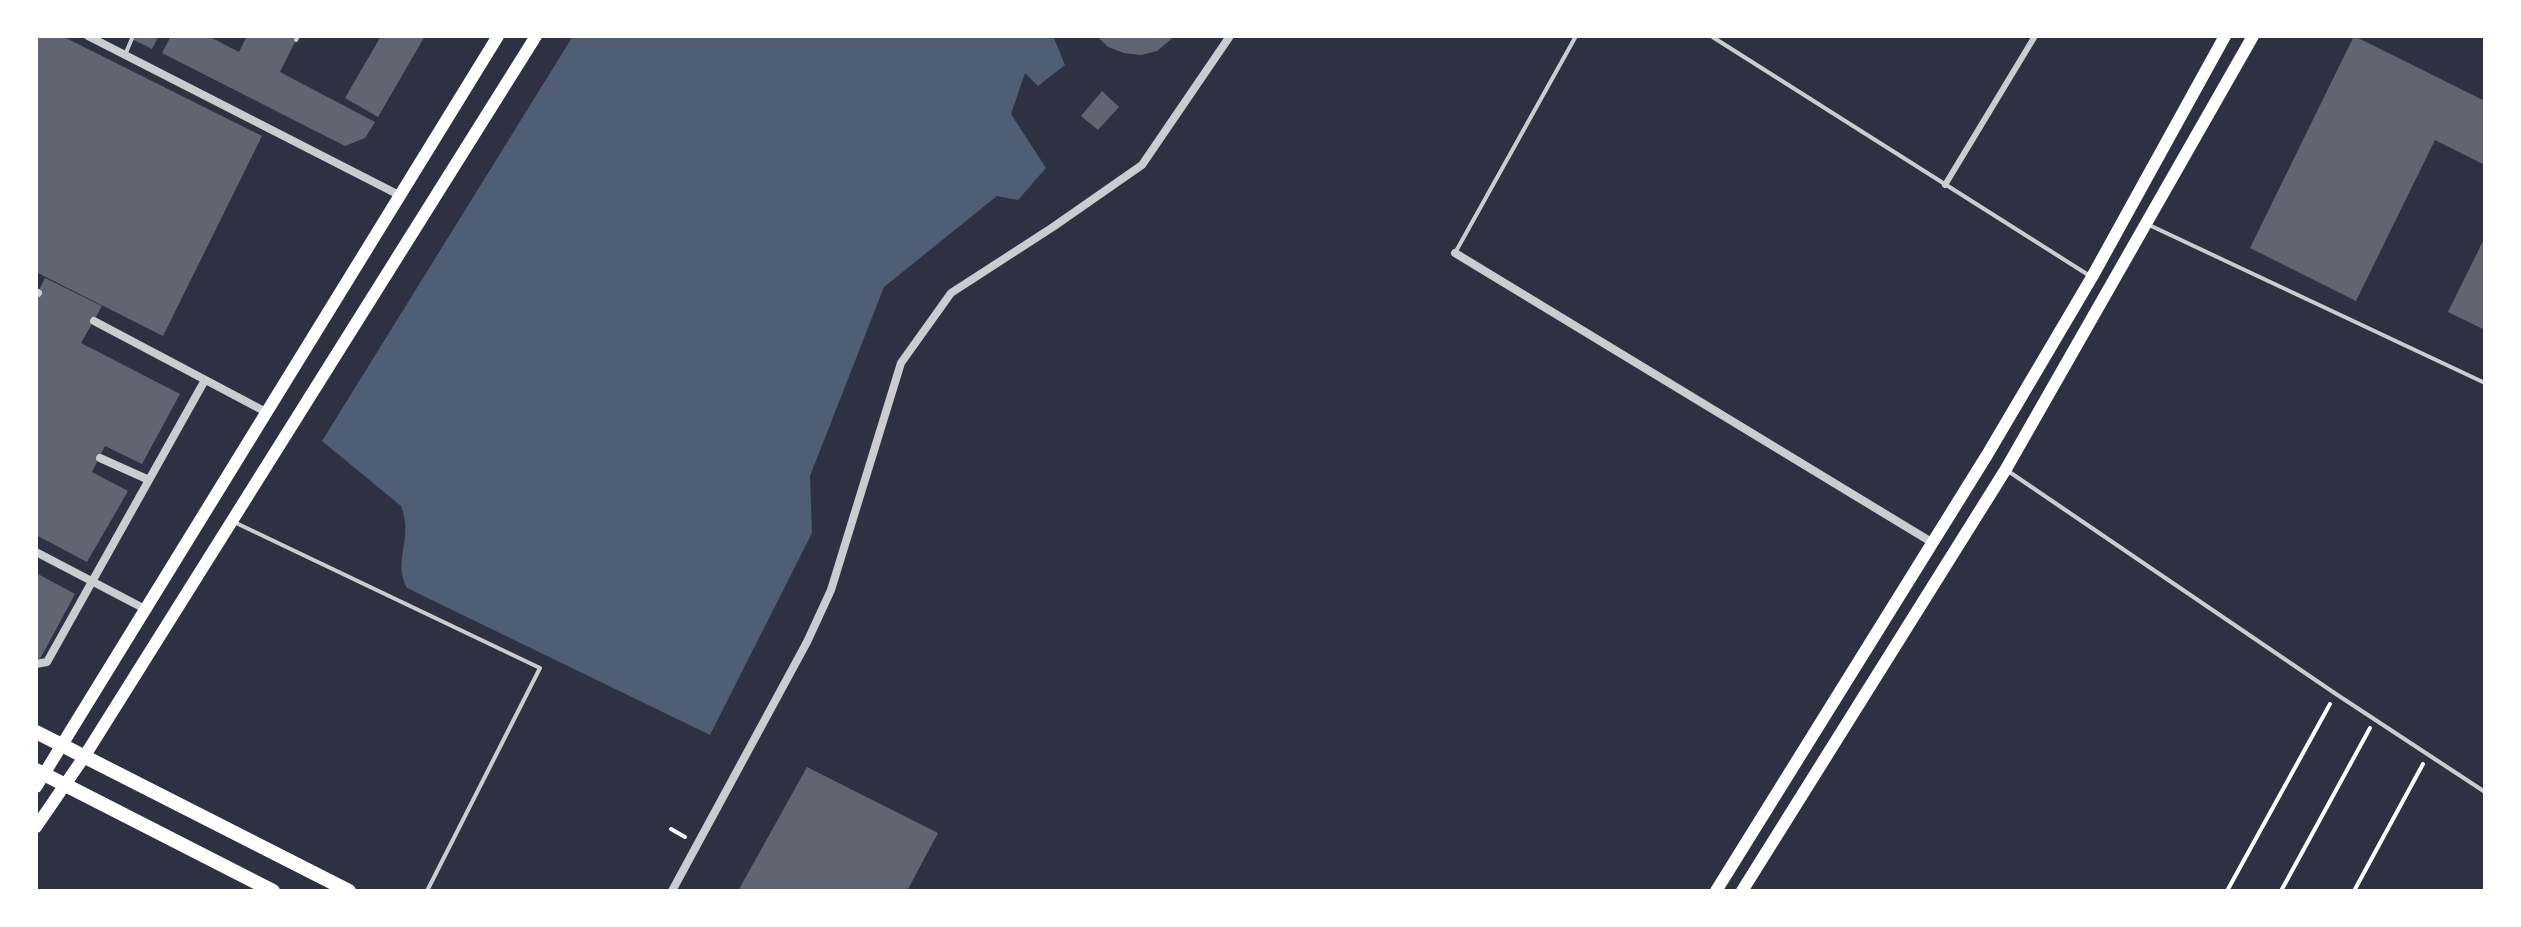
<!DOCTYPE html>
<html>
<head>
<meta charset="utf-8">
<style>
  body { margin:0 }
  #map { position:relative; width:2521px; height:927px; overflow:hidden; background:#2d3142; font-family:"Asap Condensed",sans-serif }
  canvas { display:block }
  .frame { position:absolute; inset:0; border:38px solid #fff; pointer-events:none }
</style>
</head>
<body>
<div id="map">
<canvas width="2521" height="927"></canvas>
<div class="frame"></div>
</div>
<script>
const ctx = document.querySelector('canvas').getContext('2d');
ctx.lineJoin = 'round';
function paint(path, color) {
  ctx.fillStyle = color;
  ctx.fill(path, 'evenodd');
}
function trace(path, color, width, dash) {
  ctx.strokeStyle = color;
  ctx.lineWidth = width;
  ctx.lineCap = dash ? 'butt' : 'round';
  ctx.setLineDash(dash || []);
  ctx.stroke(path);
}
paint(new Path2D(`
  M 573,36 L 1053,36 L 1065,65 L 1038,86 L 1025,73 L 1011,114 L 1046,168 L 1018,200 L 997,196 L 884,287 L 810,476 L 812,533 L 710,735 L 407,588 C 392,561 414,539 401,506 L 322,441 Z`), '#4f5d75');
paint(new Path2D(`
  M 36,36 L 62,36 L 262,136 L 163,336 L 36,272 Z
  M 126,36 L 159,36 L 152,49 Z
  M 171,36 L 208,36 L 239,52 L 247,36 L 298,36 L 280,72 L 375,122 L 365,138 L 345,146 L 162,53 Z
  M 381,36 L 425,36 L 378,117 L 345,98 Z
  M 1097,36 L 1175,36 L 1157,51 L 1141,55 L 1124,53 L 1108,47 Z
  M 2354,36 L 2485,101 L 2485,165 L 2435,140 L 2356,301 L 2250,248 Z
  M 1102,91 L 1119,107 L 1098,130 L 1081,116 Z
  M 2485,237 L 2485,330 L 2448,312 Z
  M 45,278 L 102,306 L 81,343 L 180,394 L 142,464 L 105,446 L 92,472 L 128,491 L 87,562 L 36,535 L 36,296 Z
  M 36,573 L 75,594 L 40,659 L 36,657 Z
  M 807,767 L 938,833 L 907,891 L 738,891 Z`), '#626471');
trace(new Path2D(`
  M 671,829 L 685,837
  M 2227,891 L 2330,704
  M 2281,891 L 2370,728
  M 2354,891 L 2423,764`), '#fff', 4);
trace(new Path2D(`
  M 1711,36 L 2090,276
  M 296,40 L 298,36
  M 125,55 L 133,36
  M 2147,224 L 2485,383
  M 1455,253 L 1576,36
  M 2008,471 L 2336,694 L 2485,792
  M 234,522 L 540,668 L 427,891`), '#caccd0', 4);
trace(new Path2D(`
  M 1945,185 L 2035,36`), '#caccd0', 6);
trace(new Path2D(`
  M 88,36 L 399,195
  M 1455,253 L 1933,543
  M 36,292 L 38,293
  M 94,321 L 266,412
  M 100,458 L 149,480
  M 36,552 L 145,609
  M 36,664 L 47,662 L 205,380
  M 672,891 L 807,642 L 831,590 L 901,363 L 951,293 L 1053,227 L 1142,165 L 1230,36`), '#caccd0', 8);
trace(new Path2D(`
  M 36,787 L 498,36
  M 36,827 L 84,757 L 536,36
  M 1716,891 L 1987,455 L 2092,277 L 2225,36
  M 1742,891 L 2006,469 L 2253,36`), '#fff', 12);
trace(new Path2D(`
  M 36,732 L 349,891
  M 36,770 L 273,891`), '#fff', 14);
</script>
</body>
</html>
